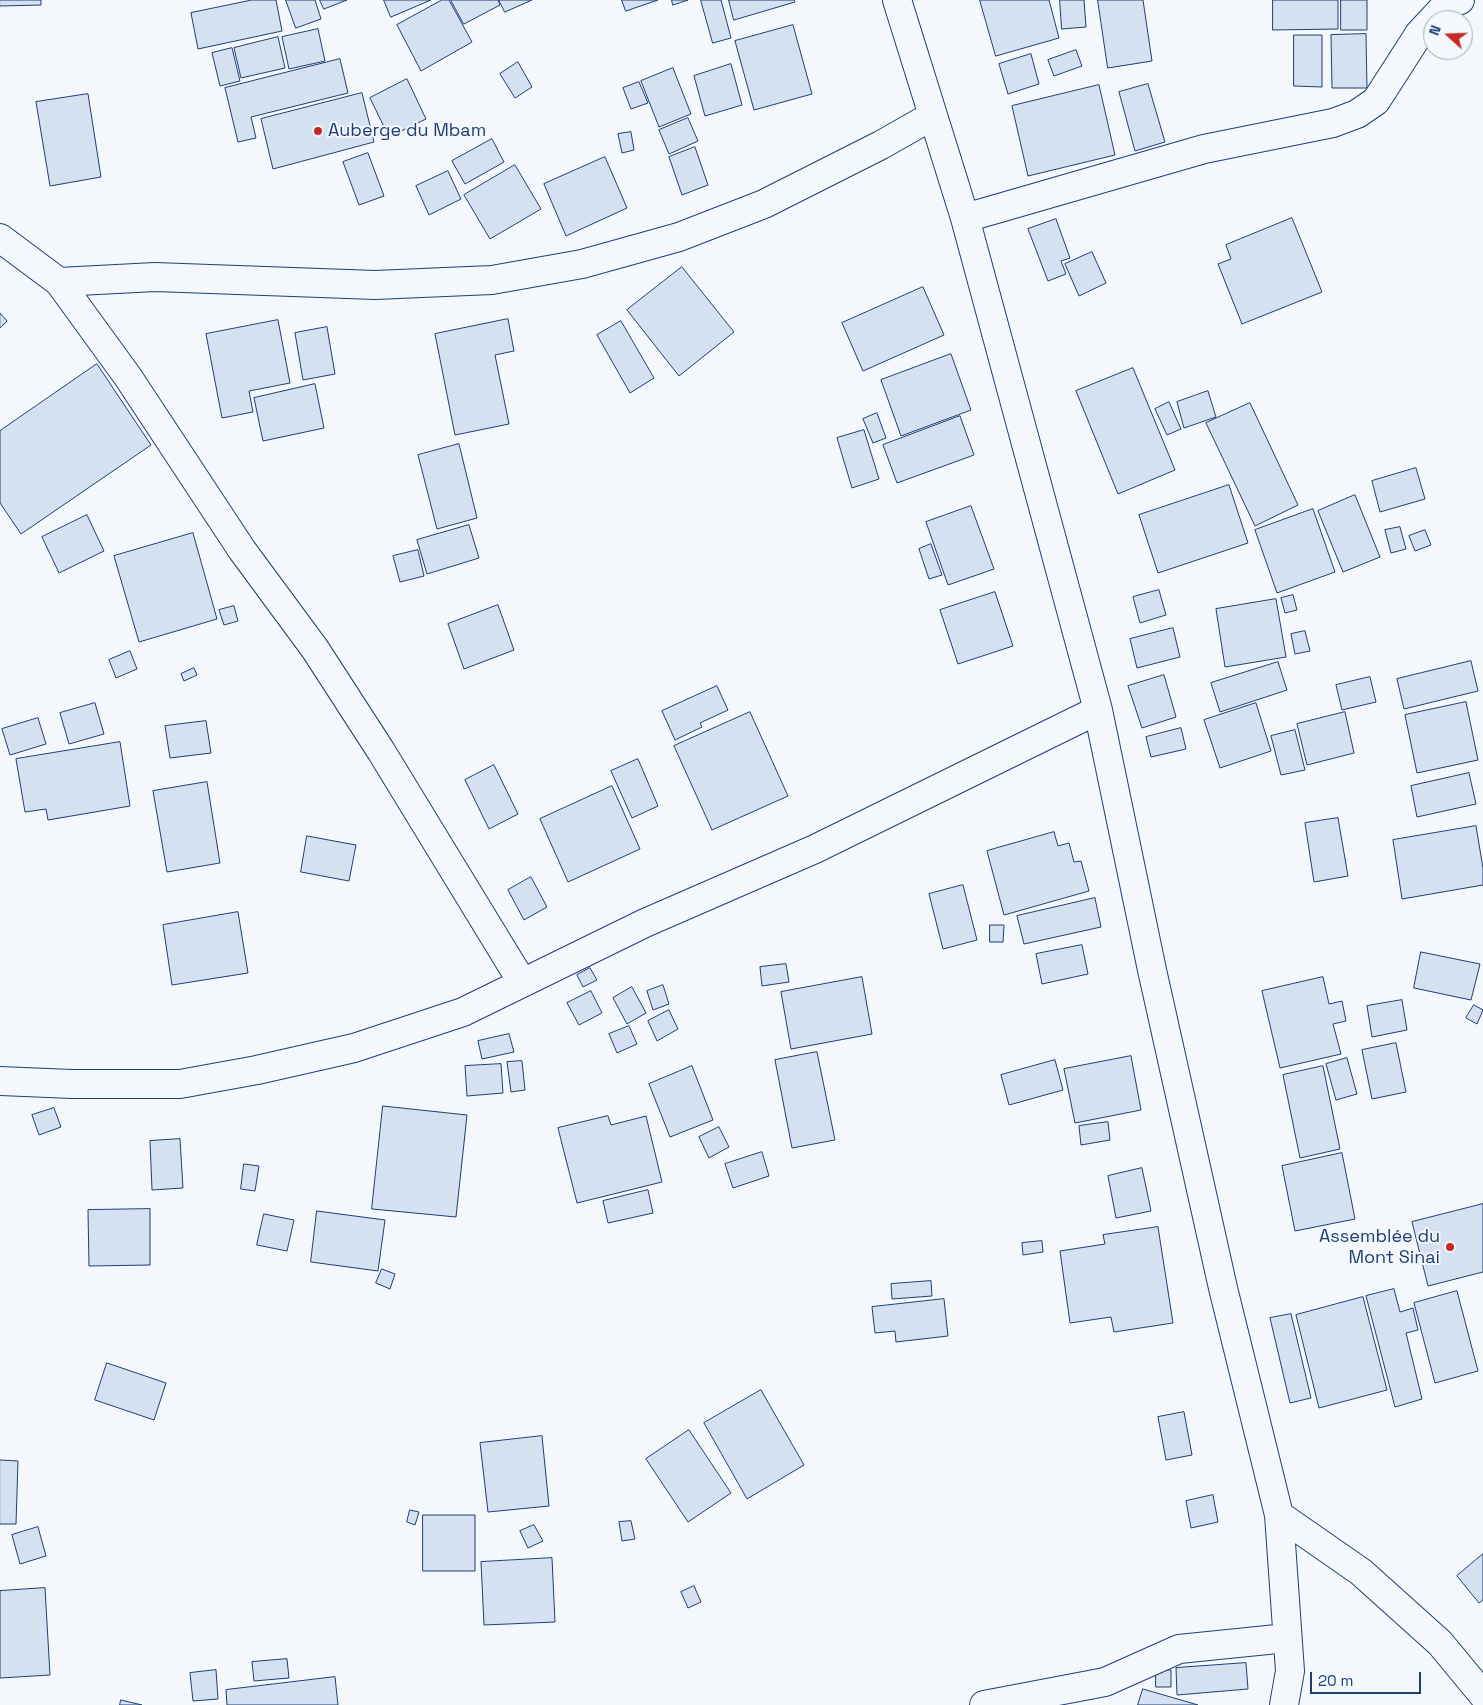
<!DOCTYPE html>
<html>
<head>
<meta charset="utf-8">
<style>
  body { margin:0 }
  #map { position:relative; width:1483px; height:1705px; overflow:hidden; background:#f4f7fb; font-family:"Space Grotesk",sans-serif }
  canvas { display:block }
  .north { position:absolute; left:1423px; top:10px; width:50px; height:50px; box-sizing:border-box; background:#f4f7fb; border:1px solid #9eadc5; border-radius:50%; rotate:290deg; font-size:14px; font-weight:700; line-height:20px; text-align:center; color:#1d3f73 }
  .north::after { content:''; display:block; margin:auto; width:18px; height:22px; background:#c62828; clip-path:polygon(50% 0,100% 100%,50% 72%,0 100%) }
  .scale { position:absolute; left:1310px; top:1672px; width:111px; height:22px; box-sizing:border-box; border:2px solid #1d3f73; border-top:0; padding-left:6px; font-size:15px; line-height:18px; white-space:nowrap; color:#1d3f73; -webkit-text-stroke:4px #f4f7fb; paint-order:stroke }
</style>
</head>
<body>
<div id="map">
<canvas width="1483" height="1705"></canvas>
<div class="north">N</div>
<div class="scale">20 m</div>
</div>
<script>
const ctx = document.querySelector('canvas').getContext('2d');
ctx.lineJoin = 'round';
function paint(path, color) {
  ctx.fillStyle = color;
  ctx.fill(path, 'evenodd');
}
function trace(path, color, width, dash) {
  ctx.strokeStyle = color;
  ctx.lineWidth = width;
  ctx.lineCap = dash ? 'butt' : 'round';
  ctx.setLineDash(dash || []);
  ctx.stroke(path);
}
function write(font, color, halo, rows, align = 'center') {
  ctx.font = font + ' "Space Grotesk",sans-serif';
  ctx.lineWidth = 4;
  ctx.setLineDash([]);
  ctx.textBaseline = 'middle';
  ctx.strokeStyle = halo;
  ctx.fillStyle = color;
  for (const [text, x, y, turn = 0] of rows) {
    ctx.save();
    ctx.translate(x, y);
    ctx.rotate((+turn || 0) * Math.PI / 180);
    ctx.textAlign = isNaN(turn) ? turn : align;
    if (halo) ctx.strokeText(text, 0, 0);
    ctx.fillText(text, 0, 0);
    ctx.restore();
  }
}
const building = new Path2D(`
  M 0,0 L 41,0 L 41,5 L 0,6 Z
  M 252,0 L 276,0 L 282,31 L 198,49 L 191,13 Z
  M 286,0 L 315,0 L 321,19 L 296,28 Z
  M 320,0 L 347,0 L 324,9 Z
  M 384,0 L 431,0 L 391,17 Z
  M 442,0 L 449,0 L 472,42 L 421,71 L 397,25 Z
  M 451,0 L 498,0 L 500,5 L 464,24 Z
  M 499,0 L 532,0 L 505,12 Z
  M 622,0 L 658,0 L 626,11 Z
  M 672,0 L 688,0 L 673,5 Z
  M 701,0 L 721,0 L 731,38 L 713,43 Z
  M 729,0 L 794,0 L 795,2 L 734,20 Z
  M 980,0 L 1049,0 L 1059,38 L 996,56 Z
  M 1060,0 L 1084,0 L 1086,27 L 1062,29 Z
  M 1098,0 L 1143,0 L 1152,61 L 1108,68 Z
  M 1273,0 L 1338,0 L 1338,29 L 1273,30 Z
  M 1341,0 L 1367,0 L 1367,30 L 1341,30 Z
  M 793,25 L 812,94 L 754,110 L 735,41 Z
  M 318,29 L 325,61 L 289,69 L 282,37 Z
  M 1366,34 L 1367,88 L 1332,88 L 1331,35 Z
  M 1294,35 L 1322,35 L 1322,87 L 1294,86 Z
  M 278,37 L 285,68 L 241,78 L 234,48 Z
  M 232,48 L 240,81 L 220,86 L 212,53 Z
  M 1076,50 L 1082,66 L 1054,76 L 1048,60 Z
  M 1031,54 L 1039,84 L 1008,94 L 999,64 Z
  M 340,59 L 348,93 L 251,117 L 256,138 L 238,142 L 225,88 Z
  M 518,62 L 532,87 L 515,98 L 500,74 Z
  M 731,64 L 742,105 L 705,116 L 694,76 Z
  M 673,68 L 691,114 L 659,127 L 641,81 Z
  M 407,79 L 426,119 L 389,137 L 370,98 Z
  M 639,82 L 648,103 L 631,109 L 623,88 Z
  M 1148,84 L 1165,142 L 1135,151 L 1119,92 Z
  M 1099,85 L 1115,155 L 1028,176 L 1012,106 Z
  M 362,93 L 374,142 L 273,169 L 261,119 Z
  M 88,94 L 101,177 L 50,186 L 36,102 Z
  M 688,118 L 698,141 L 669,154 L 659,130 Z
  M 631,132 L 634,150 L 622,153 L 618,134 Z
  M 492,139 L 504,162 L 465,184 L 452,161 Z
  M 695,147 L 708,185 L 682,195 L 669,157 Z
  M 368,153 L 384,196 L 359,205 L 343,162 Z
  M 605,157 L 627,208 L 566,236 L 544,184 Z
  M 515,165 L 541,209 L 490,239 L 464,195 Z
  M 448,171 L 461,199 L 429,215 L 416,186 Z
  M 1292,218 L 1322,292 L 1242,324 L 1218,264 L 1231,259 L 1226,245 Z
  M 1056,219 L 1070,258 L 1061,261 L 1066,274 L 1048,281 L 1028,229 Z
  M 1092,252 L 1106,283 L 1079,296 L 1065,264 Z
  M 682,267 L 734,332 L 679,376 L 627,310 Z
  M 923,287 L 944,335 L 863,371 L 842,323 Z
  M 0,313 L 7,321 L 0,328 Z
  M 508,319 L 514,351 L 495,355 L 509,424 L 455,435 L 435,334 Z
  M 278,320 L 290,383 L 249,391 L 253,412 L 222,418 L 206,334 Z
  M 621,321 L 654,378 L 630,393 L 597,335 Z
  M 327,327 L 335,374 L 303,380 L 295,333 Z
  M 951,354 L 971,410 L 901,436 L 881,380 Z
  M 97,364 L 151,445 L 21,534 L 0,503 L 0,431 Z
  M 1133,368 L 1175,470 L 1118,494 L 1076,391 Z
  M 315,384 L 324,428 L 263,441 L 254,398 Z
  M 1208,391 L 1216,417 L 1184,428 L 1177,402 Z
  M 1169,402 L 1181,429 L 1167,435 L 1155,409 Z
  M 1250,403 L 1298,505 L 1255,526 L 1206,423 Z
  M 877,413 L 886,438 L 873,443 L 863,419 Z
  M 960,416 L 974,455 L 897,483 L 883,445 Z
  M 864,430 L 879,479 L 852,488 L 837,438 Z
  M 459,444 L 477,518 L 437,529 L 418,455 Z
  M 1416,468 L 1425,499 L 1380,512 L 1372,481 Z
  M 1229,485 L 1248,543 L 1158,573 L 1139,515 Z
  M 1355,495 L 1380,557 L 1343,572 L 1318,511 Z
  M 971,506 L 994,569 L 948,585 L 926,522 Z
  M 1313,509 L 1335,572 L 1277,593 L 1255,530 Z
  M 87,515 L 104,551 L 59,573 L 42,537 Z
  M 469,525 L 479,558 L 427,574 L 417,540 Z
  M 1400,527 L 1406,549 L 1391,553 L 1385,530 Z
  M 1425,530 L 1431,545 L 1415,551 L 1409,536 Z
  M 193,533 L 217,619 L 139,642 L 114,556 Z
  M 931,544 L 942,575 L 929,579 L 919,549 Z
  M 418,550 L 424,576 L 400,582 L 393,556 Z
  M 1159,590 L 1166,615 L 1140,623 L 1133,597 Z
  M 995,592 L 1013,646 L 958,664 L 940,610 Z
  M 1293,595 L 1297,610 L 1285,613 L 1281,598 Z
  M 1276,599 L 1286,657 L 1225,667 L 1216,609 Z
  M 498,605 L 514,650 L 464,669 L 448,624 Z
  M 234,606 L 238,621 L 224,625 L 219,610 Z
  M 1173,628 L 1180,657 L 1137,668 L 1130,639 Z
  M 1305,631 L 1310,651 L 1295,654 L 1291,634 Z
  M 130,651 L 137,669 L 116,678 L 109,660 Z
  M 1471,661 L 1478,691 L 1404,709 L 1397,679 Z
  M 1278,662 L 1287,690 L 1220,712 L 1211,683 Z
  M 194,668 L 197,675 L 184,681 L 181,674 Z
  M 1164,675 L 1176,717 L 1142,728 L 1128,686 Z
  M 1370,677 L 1376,702 L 1342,710 L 1336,685 Z
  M 717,686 L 728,710 L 700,723 L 702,727 L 675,740 L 662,711 Z
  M 1466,702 L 1478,760 L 1417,773 L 1405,715 Z
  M 95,703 L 104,734 L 69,744 L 60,713 Z
  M 1256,703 L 1271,751 L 1220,768 L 1204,720 Z
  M 750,712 L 788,796 L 712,830 L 674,746 Z
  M 1345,712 L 1354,753 L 1307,765 L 1297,724 Z
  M 38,718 L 46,744 L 10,755 L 2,729 Z
  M 206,721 L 211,753 L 170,758 L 165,726 Z
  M 1181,728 L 1186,749 L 1151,757 L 1146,737 Z
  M 1295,730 L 1305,770 L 1281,775 L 1271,736 Z
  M 120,742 L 130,806 L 48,820 L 46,809 L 25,812 L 16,759 Z
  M 638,759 L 658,806 L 632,818 L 611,771 Z
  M 494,765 L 518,814 L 489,829 L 465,780 Z
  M 1469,773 L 1476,804 L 1417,817 L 1411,786 Z
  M 207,782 L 220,863 L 167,872 L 153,791 Z
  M 612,786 L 640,849 L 568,882 L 540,819 Z
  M 1338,818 L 1348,876 L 1314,882 L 1305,823 Z
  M 1476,826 L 1483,868 L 1483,885 L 1402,899 L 1393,840 Z
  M 1054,832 L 1058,846 L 1069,843 L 1074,862 L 1081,861 L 1089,891 L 1004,915 L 987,851 Z
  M 307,836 L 356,845 L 349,881 L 301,872 Z
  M 531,877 L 547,907 L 524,920 L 508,890 Z
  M 963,885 L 977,940 L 943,949 L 929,894 Z
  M 1095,898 L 1101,927 L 1024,944 L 1017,916 Z
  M 238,912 L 248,973 L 172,985 L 163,925 Z
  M 990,925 L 1004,925 L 1003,942 L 990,942 Z
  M 1082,945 L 1088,974 L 1042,984 L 1036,954 Z
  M 1421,952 L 1480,964 L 1471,1000 L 1414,988 Z
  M 786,964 L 789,982 L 762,986 L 760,967 Z
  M 590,968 L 597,980 L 583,987 L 577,975 Z
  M 862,977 L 872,1034 L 791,1049 L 781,992 Z
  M 1323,977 L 1329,1004 L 1342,1001 L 1346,1021 L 1333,1024 L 1341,1054 L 1280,1068 L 1262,991 Z
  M 663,985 L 669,1004 L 653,1010 L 647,991 Z
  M 632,987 L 646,1013 L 627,1024 L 613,998 Z
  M 591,991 L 602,1013 L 579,1025 L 567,1003 Z
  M 1402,1000 L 1407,1030 L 1372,1037 L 1367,1006 Z
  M 1474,1005 L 1483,1010 L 1477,1024 L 1466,1018 Z
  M 669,1010 L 678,1029 L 657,1041 L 648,1021 Z
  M 629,1026 L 637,1044 L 617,1053 L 609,1034 Z
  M 509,1034 L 514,1052 L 482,1059 L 478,1041 Z
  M 1396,1043 L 1406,1092 L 1372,1099 L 1362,1050 Z
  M 817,1052 L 835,1140 L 792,1148 L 775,1060 Z
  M 1131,1056 L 1141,1110 L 1075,1123 L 1064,1069 Z
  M 1347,1058 L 1357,1094 L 1336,1100 L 1326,1064 Z
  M 1055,1060 L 1063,1090 L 1009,1105 L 1001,1075 Z
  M 522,1061 L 525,1090 L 511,1092 L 507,1062 Z
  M 501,1064 L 503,1093 L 467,1096 L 465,1066 Z
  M 692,1066 L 713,1120 L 670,1137 L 649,1084 Z
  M 1323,1066 L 1340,1149 L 1300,1158 L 1283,1075 Z
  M 383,1106 L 467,1115 L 456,1217 L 372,1209 Z
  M 54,1108 L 61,1127 L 39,1135 L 32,1115 Z
  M 608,1116 L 611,1125 L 646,1116 L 662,1182 L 577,1203 L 558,1128 Z
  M 1108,1122 L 1110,1140 L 1081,1145 L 1079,1126 Z
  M 719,1127 L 729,1147 L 709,1158 L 699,1137 Z
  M 180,1139 L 183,1188 L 152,1190 L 150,1141 Z
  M 762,1152 L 769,1176 L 733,1188 L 725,1164 Z
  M 1342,1153 L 1355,1219 L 1295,1231 L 1282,1166 Z
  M 244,1164 L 259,1166 L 255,1191 L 241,1189 Z
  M 1142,1168 L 1151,1211 L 1116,1218 L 1108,1176 Z
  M 648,1190 L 653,1213 L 608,1223 L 603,1201 Z
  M 1483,1204 L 1483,1272 L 1428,1286 L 1412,1222 Z
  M 150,1209 L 150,1265 L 89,1266 L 88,1210 Z
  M 317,1211 L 385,1220 L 378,1271 L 311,1262 Z
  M 264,1214 L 294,1220 L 287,1251 L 257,1245 Z
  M 1158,1227 L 1173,1323 L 1114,1332 L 1111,1317 L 1070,1323 L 1060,1251 L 1105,1244 L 1103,1235 Z
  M 1042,1241 L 1043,1252 L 1023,1255 L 1022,1243 Z
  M 382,1269 L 395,1274 L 390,1289 L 376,1283 Z
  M 931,1281 L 932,1296 L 892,1299 L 891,1284 Z
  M 1394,1289 L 1400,1312 L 1413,1308 L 1418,1330 L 1406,1333 L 1422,1399 L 1395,1407 L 1366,1296 Z
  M 1457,1291 L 1478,1371 L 1435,1383 L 1414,1303 Z
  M 1363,1297 L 1387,1390 L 1319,1408 L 1296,1315 Z
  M 944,1299 L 948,1336 L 896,1342 L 895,1331 L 875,1333 L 872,1307 Z
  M 1291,1314 L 1311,1398 L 1290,1403 L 1270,1318 Z
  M 107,1363 L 166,1383 L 154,1420 L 95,1400 Z
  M 761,1390 L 804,1465 L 747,1499 L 704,1423 Z
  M 1184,1412 L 1192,1455 L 1166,1460 L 1158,1417 Z
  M 689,1430 L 731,1493 L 688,1522 L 646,1459 Z
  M 542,1436 L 549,1506 L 488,1512 L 480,1443 Z
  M 0,1460 L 18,1461 L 16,1524 L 0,1524 Z
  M 1213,1495 L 1218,1522 L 1191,1528 L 1186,1501 Z
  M 410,1510 L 419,1512 L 415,1525 L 407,1522 Z
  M 423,1515 L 475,1515 L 475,1571 L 423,1571 Z
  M 631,1521 L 635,1539 L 622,1541 L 619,1522 Z
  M 534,1525 L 543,1541 L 528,1548 L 520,1531 Z
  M 38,1527 L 46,1556 L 20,1564 L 12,1535 Z
  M 1483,1554 L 1483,1600 L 1479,1603 L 1457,1576 Z
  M 552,1558 L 555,1622 L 484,1625 L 481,1562 Z
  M 694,1586 L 701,1602 L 688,1608 L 681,1592 Z
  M 45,1588 L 50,1675 L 0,1678 L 0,1591 Z
  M 287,1659 L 289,1678 L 254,1681 L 252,1662 Z
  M 1246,1663 L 1248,1689 L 1177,1695 L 1176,1668 Z
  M 1156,1669 L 1171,1670 L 1171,1687 L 1156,1687 Z
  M 216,1670 L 218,1699 L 193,1701 L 190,1673 Z
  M 335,1677 L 338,1705 L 227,1705 L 226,1690 Z
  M 1143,1689 L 1198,1705 L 1138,1705 Z
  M 121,1700 L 142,1705 L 120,1705 Z`);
paint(building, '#d5e0f0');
trace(building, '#1d3f73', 1);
const minor = new Path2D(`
  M 897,0 L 965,218 L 1098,710 L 1152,970 L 1223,1288 L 1279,1515 L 1290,1671 L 1284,1705
  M 965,218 L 1204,149 L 1333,123 L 1357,114 L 1376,101 L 1419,34 L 1446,5 L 1460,0
  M 0,238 L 59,282 L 155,277 L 375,285 L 492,280 L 582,264 L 679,237 L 764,204 L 881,145 L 932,116
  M 59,282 L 128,377 L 242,550 L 315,649 L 381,751 L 522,982
  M 0,1081 L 72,1084 L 180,1084 L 257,1070 L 354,1048 L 463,1012 L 645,923 L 815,849 L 1098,710
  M 1279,1515 L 1361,1572 L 1440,1643 L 1483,1695
  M 984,1705 L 1105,1682 L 1179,1649 L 1287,1638`);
trace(minor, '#1d3f73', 30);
trace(minor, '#f4f7fb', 28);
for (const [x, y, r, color] of [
  [318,131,5,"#c62828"],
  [1450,1247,5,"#c62828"]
]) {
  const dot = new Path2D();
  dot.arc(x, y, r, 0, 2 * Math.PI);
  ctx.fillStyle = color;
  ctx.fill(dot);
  trace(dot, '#f4f7fb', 2);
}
write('18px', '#1d3f73', '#f4f7fb', [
  ["Auberge du Mbam",328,131],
  ["Assemblée du",1440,1237,"right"],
  ["Mont Sinai",1440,1258,"right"]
], 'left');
</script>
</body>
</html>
